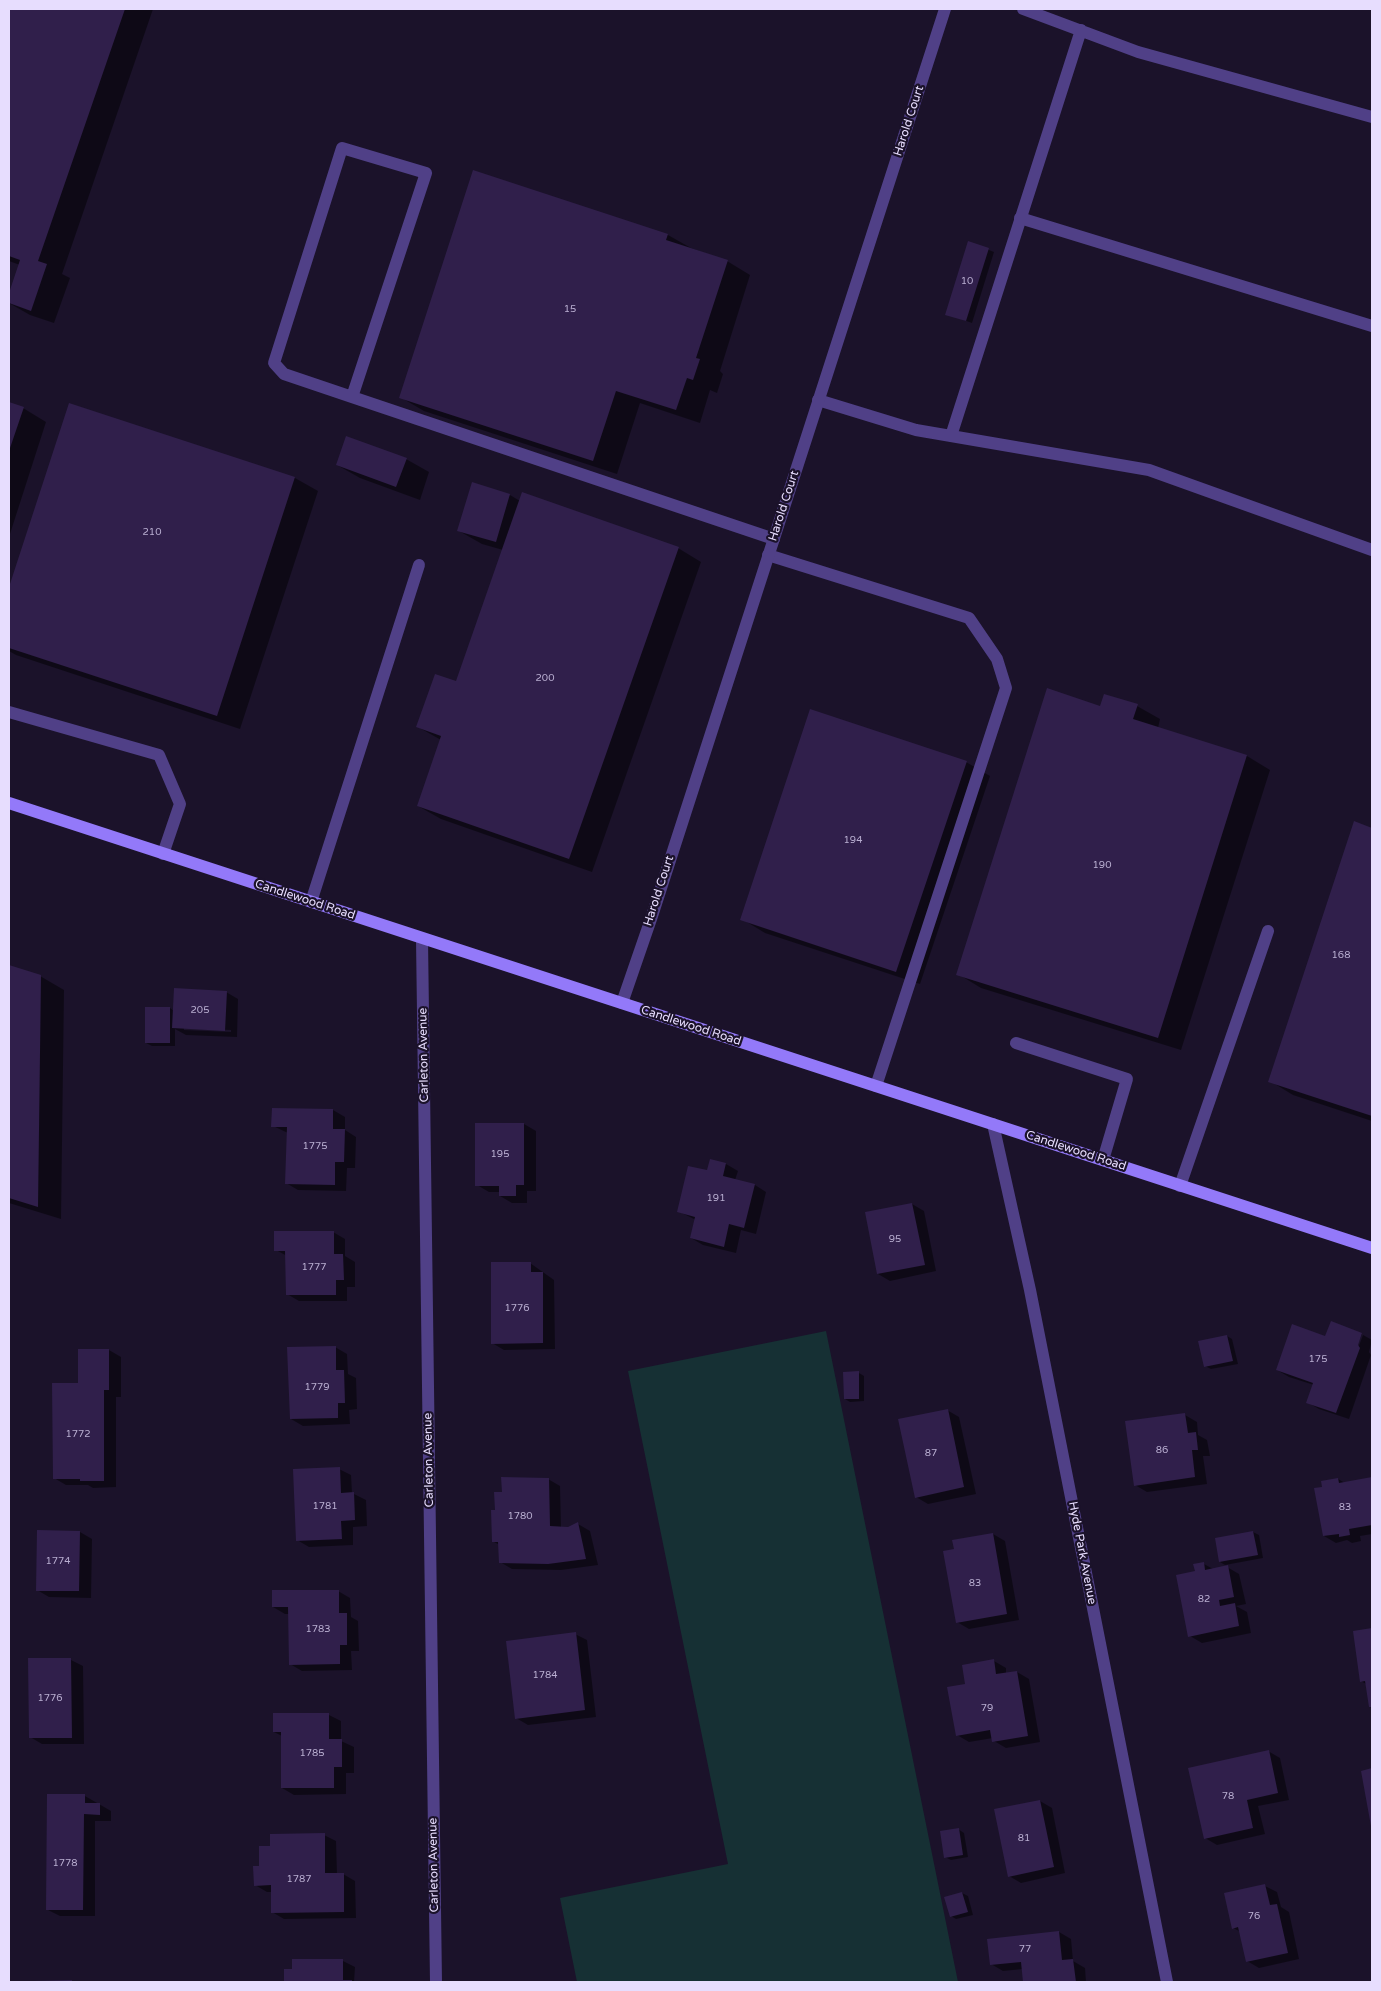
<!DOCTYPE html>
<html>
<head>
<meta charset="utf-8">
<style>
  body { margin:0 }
  #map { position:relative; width:1381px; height:1991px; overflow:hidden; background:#1b122a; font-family:"Varela Round",sans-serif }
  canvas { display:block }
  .frame { position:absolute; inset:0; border:10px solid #e7ddfe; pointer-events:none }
</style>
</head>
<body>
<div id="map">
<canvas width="1381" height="1991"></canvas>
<div class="frame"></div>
</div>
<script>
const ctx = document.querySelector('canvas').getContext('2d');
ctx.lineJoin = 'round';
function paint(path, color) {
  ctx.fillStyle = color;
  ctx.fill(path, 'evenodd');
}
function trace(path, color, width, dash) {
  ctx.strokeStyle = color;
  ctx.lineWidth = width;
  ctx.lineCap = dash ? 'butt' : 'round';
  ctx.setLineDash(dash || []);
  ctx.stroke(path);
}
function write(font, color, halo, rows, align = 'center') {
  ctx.font = font + ' "Varela Round",sans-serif';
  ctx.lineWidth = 4.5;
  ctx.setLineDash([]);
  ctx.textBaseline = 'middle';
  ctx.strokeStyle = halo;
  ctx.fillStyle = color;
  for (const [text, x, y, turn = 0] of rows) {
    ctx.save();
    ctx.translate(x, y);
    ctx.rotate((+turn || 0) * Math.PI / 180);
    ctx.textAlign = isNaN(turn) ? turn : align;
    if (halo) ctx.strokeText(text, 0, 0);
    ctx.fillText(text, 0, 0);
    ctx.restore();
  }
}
paint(new Path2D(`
  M 826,1331 L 958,1982 L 577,1982 L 560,1898 L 728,1864 L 628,1371 Z`), '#163034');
paint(new Path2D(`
  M 11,9 L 30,9 L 37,11 L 38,9 L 153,9 L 62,274 L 70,278 L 54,323 L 30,315 L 9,303 L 9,297 L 20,265 L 9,261 L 9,16 Z
  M 474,172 L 668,235 L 691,248 L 727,261 L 750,275 L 720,371 L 723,374 L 717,393 L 710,390 L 700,423 L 640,403 L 617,474 L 424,411 L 400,397 Z
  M 969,242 L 994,252 L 972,323 L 947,314 Z
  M 9,403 L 23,408 L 46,422 L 9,537 Z
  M 70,404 L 295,478 L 318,491 L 240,729 L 16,655 L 9,651 L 9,591 Z
  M 406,459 L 429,472 L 420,500 L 360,478 L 337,465 Z
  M 510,495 L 520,501 L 678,548 L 701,562 L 592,872 L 441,819 L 418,806 L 441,740 L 418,727 L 456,683 L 503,550 L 482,544 L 459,531 Z
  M 1137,706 L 1160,719 L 1158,728 L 1247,756 L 1270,770 L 1181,1050 L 981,988 L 958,974 L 1101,707 Z
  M 966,762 L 990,776 L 920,984 L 765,933 L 742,919 Z
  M 1354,823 L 1372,829 L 1372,1121 L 1293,1095 L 1270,1081 Z
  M 9,967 L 40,976 L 64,990 L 61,1219 L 9,1203 Z
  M 226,992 L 238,999 L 237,1037 L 186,1035 L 175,1029 L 175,1046 L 152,1046 L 146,1043 L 170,1008 L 174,1011 ZM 184,1028 L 231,1030 L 231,1032 L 184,1030 Z
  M 333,1110 L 345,1117 L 345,1130 L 356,1137 L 355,1168 L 347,1168 L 346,1191 L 298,1190 L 286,1183 L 288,1133 L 273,1126 Z
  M 477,1124 L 524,1124 L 536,1131 L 536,1191 L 527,1191 L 527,1203 L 512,1203 L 500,1196 L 500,1192 L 489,1192 L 477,1185 Z
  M 711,1160 L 726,1164 L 738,1171 L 735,1180 L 755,1185 L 766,1192 L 756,1234 L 741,1230 L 736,1253 L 703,1245 L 691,1238 L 696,1220 L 678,1211 L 708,1172 Z
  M 912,1204 L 924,1211 L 936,1271 L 890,1281 L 878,1274 Z
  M 333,1232 L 345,1239 L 345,1256 L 355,1262 L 355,1287 L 347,1287 L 347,1301 L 299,1301 L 287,1294 L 287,1256 L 276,1250 Z
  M 530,1263 L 554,1280 L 555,1349 L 504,1350 L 492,1343 Z
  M 1331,1323 L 1362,1334 L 1355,1350 L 1357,1351 L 1363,1335 L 1372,1340 L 1369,1352 L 1371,1355 L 1349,1419 L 1319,1409 L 1307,1402 L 1314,1385 L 1289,1377 L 1277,1370 L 1326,1338 Z
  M 1227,1336 L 1232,1339 L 1238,1364 L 1211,1369 L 1205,1366 Z
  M 335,1347 L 347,1354 L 348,1374 L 356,1378 L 357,1409 L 349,1410 L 350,1424 L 303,1426 L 291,1419 Z
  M 109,1350 L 121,1357 L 121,1397 L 116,1397 L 116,1487 L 93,1488 L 88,1485 L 66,1485 L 54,1478 L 79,1384 Z
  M 859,1373 L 864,1376 L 864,1401 L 850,1402 L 845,1399 Z
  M 947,1410 L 959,1417 L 976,1494 L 928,1504 L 916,1497 Z
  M 1185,1415 L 1197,1422 L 1198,1435 L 1207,1440 L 1210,1456 L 1203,1456 L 1207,1484 L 1147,1492 L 1135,1485 Z
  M 339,1469 L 351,1475 L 352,1493 L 366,1500 L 367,1526 L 353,1527 L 353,1545 L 309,1547 L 297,1540 Z
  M 548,1479 L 560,1486 L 561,1528 L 568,1528 L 578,1524 L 590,1531 L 598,1565 L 561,1570 L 512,1569 L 500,1562 L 500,1545 L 494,1542 L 496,1511 L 503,1493 Z
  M 1338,1479 L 1345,1483 L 1372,1479 L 1372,1534 L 1360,1536 L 1361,1541 L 1352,1543 L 1347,1540 L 1336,1543 L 1324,1536 Z
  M 80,1532 L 92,1539 L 91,1598 L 49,1597 L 37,1590 Z
  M 1253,1532 L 1259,1535 L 1263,1558 L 1225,1565 L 1220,1562 Z
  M 993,1534 L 1005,1541 L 1019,1620 L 969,1629 L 957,1622 L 955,1551 Z
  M 1204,1564 L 1213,1569 L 1227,1567 L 1239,1574 L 1246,1604 L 1236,1606 L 1247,1612 L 1251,1633 L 1202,1643 L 1190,1636 Z
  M 338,1591 L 350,1598 L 351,1617 L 358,1621 L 359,1651 L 351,1651 L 352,1670 L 302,1671 L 290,1664 L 290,1614 L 285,1614 L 273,1607 Z
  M 1372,1630 L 1372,1708 L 1370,1707 L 1366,1684 L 1361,1681 L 1354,1632 Z
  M 575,1634 L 587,1640 L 596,1717 L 528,1725 L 516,1718 Z
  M 71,1660 L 83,1666 L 84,1744 L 42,1744 L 30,1737 Z
  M 994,1661 L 1006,1668 L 1006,1674 L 1017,1672 L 1029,1679 L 1040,1742 L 1006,1748 L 994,1741 L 993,1738 L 969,1742 L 957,1735 L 966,1685 Z
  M 329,1715 L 341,1721 L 341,1741 L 354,1747 L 354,1773 L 346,1773 L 346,1794 L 294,1795 L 282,1788 L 282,1736 L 274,1732 Z
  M 1268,1751 L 1280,1758 L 1289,1800 L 1258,1806 L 1265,1834 L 1217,1845 L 1205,1838 Z
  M 1372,1770 L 1372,1824 L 1362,1772 Z
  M 85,1796 L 111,1811 L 111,1821 L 95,1821 L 95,1916 L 60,1916 L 48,1910 Z
  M 1040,1801 L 1052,1808 L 1065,1873 L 1021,1883 L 1009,1876 Z
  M 958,1829 L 964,1833 L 968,1857 L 951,1860 L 945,1857 Z
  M 324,1835 L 336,1841 L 337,1874 L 343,1874 L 355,1881 L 356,1918 L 284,1919 L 272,1912 L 272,1892 L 267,1892 L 255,1885 L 271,1848 Z
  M 1265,1886 L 1277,1892 L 1281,1907 L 1289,1912 L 1299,1959 L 1259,1968 L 1247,1961 L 1241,1932 L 1233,1928 Z
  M 962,1893 L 968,1896 L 973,1915 L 956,1919 L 951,1916 Z
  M 1059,1932 L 1071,1939 L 1073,1961 L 1085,1968 L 1086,1982 L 1025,1982 L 1023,1969 L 1003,1971 L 991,1964 Z
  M 343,1961 L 355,1967 L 354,1982 L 285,1982 L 285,1971 Z`), '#0007');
paint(new Path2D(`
  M 10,9 L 125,9 L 38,261 L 47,264 L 31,311 L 9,303 L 9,293 L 20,260 L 9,256 Z
  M 473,170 L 668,234 L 666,240 L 728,260 L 696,358 L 700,359 L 693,380 L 687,378 L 676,410 L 616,391 L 593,461 L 399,398 Z
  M 968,241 L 989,248 L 966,321 L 945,315 Z
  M 9,402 L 24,407 L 9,451 Z
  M 69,403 L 295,477 L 217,716 L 9,648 L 9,587 Z
  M 346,436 L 407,458 L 396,487 L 336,465 Z
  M 472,482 L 510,494 L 496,542 L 457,531 Z
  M 522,492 L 679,547 L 569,859 L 417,806 L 441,736 L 416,727 L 435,674 L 456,681 Z
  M 1047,688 L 1100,706 L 1104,694 L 1138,704 L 1133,719 L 1247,755 L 1158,1038 L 956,975 Z
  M 810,709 L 967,761 L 896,972 L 740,920 Z
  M 1354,821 L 1372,828 L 1372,1116 L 1268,1082 Z
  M 9,965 L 41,975 L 38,1207 L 9,1198 Z
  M 174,988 L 227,991 L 225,1031 L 172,1028 Z
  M 145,1007 L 170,1007 L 170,1043 L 145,1043 Z
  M 272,1108 L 333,1109 L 333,1129 L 345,1129 L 344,1162 L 335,1162 L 335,1185 L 285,1184 L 287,1127 L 271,1127 Z
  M 475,1123 L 524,1123 L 524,1185 L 516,1185 L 516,1196 L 499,1196 L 499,1186 L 475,1186 Z
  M 710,1159 L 726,1163 L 723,1176 L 755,1184 L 744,1228 L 729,1224 L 724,1247 L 690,1238 L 695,1217 L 677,1212 L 688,1166 L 707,1170 Z
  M 912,1203 L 925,1265 L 877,1274 L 865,1212 Z
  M 274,1231 L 334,1231 L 334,1254 L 343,1254 L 344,1280 L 336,1280 L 336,1295 L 286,1295 L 285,1251 L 274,1251 Z
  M 491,1262 L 531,1262 L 531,1272 L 543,1272 L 543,1343 L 491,1344 Z
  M 1331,1321 L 1362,1333 L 1358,1345 L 1360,1348 L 1336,1413 L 1306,1403 L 1313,1383 L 1276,1370 L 1292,1324 L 1325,1336 Z
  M 1227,1335 L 1233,1361 L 1204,1367 L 1198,1341 Z
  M 336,1346 L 336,1370 L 344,1370 L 345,1403 L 338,1403 L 338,1418 L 290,1419 L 287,1347 Z
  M 78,1349 L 109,1349 L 109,1390 L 104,1390 L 104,1481 L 80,1481 L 80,1479 L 53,1479 L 52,1383 L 78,1383 Z
  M 859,1371 L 859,1399 L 844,1399 L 843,1372 Z
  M 948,1409 L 964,1487 L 915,1498 L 898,1419 Z
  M 1185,1413 L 1188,1433 L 1196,1432 L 1198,1450 L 1192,1450 L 1195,1477 L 1134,1486 L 1125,1421 Z
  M 340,1467 L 341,1493 L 354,1492 L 355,1520 L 341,1521 L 342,1539 L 296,1541 L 293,1469 Z
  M 501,1477 L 549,1478 L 550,1526 L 568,1527 L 578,1522 L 586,1559 L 548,1564 L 499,1563 L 498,1542 L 492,1542 L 491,1510 L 495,1510 L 494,1492 L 502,1492 Z
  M 1372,1477 L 1372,1525 L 1349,1529 L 1350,1535 L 1339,1537 L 1339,1534 L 1323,1536 L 1314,1488 L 1322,1487 L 1321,1481 L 1338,1478 L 1339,1483 Z
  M 37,1530 L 80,1531 L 79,1591 L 36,1591 Z
  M 1253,1531 L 1258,1555 L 1219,1562 L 1215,1538 Z
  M 993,1533 L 1007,1614 L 956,1623 L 943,1551 L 954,1549 L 952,1540 Z
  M 1204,1562 L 1205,1570 L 1228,1565 L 1234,1597 L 1219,1600 L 1220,1606 L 1235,1603 L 1239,1626 L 1188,1637 L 1176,1575 L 1195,1571 L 1193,1564 Z
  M 272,1590 L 339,1590 L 339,1613 L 347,1613 L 347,1645 L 340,1645 L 340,1664 L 289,1665 L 288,1607 L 272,1607 Z
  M 1372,1628 L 1372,1707 L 1369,1707 L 1365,1681 L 1360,1682 L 1353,1631 Z
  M 576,1632 L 585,1710 L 515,1719 L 506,1641 Z
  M 28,1658 L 71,1658 L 72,1738 L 29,1738 Z
  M 994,1659 L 996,1674 L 1017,1671 L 1028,1736 L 992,1742 L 990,1730 L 956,1736 L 947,1687 L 965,1684 L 962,1665 Z
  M 273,1713 L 329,1713 L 329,1739 L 342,1739 L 342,1767 L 334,1767 L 334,1788 L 281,1788 L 281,1732 L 273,1732 Z
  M 1269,1750 L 1278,1793 L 1247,1800 L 1253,1828 L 1204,1839 L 1188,1768 Z
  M 1372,1768 L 1372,1826 L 1371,1826 L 1361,1771 Z
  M 47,1794 L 85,1794 L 85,1803 L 100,1803 L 100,1815 L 84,1814 L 83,1910 L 46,1910 Z
  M 1040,1800 L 1054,1867 L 1008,1877 L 994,1809 Z
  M 959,1828 L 963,1855 L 944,1858 L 940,1831 Z
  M 325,1833 L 325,1873 L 344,1873 L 344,1912 L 271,1913 L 271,1885 L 254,1886 L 253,1866 L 259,1866 L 259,1846 L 270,1846 L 270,1834 Z
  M 1265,1884 L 1270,1905 L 1277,1904 L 1288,1953 L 1246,1962 L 1238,1927 L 1232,1929 L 1224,1893 Z
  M 962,1892 L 968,1912 L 950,1917 L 944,1897 Z
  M 1059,1931 L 1062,1960 L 1073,1959 L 1076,1982 L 1023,1982 L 1021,1962 L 990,1965 L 987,1939 Z
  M 292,1959 L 343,1959 L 343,1980 L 352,1980 L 352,1982 L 284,1982 L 284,1969 L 292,1969 Z
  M 72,1980 L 72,1982 L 32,1982 L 32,1981 Z`), '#301f4b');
trace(new Path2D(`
  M 1023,9 L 1138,52 L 1372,117
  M 1020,218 L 1372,326
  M 352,397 L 426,173 L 342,148 L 274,363 L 284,374 L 352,397 L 774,539
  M 818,400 L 916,430 L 1149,470 L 1372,550
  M 951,436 L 1081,30
  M 768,555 L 969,618 L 997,659 L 1006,688 L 876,1086
  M 9,712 L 159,755 L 180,804 L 163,854
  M 311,902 L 419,565
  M 1016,1043 L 1127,1079 L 1103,1160
  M 1180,1186 L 1268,931`), '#504087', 12);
trace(new Path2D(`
  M 422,939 L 436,1982
  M 622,1003 L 652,916 L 945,9
  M 993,1124 L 1030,1290 L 1167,1982`), '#504087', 12);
trace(new Path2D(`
  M 9,803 L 1372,1248`), '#9379f9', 12);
write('10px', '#b9aed1', null, [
  ["10",967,281],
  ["15",570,309],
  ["210",152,532],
  ["200",545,678],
  ["194",853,840],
  ["190",1102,865],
  ["168",1341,955],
  ["205",200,1010],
  ["1775",315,1146],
  ["195",500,1154],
  ["191",716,1198],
  ["95",895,1239],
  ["1777",314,1267],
  ["1776",517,1308],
  ["175",1318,1359],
  ["1779",317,1387],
  ["1772",78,1434],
  ["86",1162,1450],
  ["87",931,1453],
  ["1781",325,1506],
  ["83",1345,1507],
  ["1780",520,1516],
  ["1774",58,1561],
  ["83",975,1583],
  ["82",1204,1599],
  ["1783",318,1629],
  ["1784",545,1675],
  ["1776",50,1698],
  ["79",987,1708],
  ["1785",312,1753],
  ["78",1228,1796],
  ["81",1024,1838],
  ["1778",65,1863],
  ["1787",299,1879],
  ["76",1254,1916],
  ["77",1025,1949]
]);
write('12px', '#e7ddfe', '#1b122a', [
  ["Harold Court",909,121,-72],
  ["Harold Court",784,506,-72],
  ["Harold Court",659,891,-72],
  ["Candlewood Road",305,900,18],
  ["Candlewood Road",691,1026,18],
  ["Carleton Avenue",424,1055,-91],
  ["Candlewood Road",1076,1151,18],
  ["Carleton Avenue",429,1460,-91],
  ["Hyde Park Avenue",1082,1553,79],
  ["Carleton Avenue",434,1865,-91]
]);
</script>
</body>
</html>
